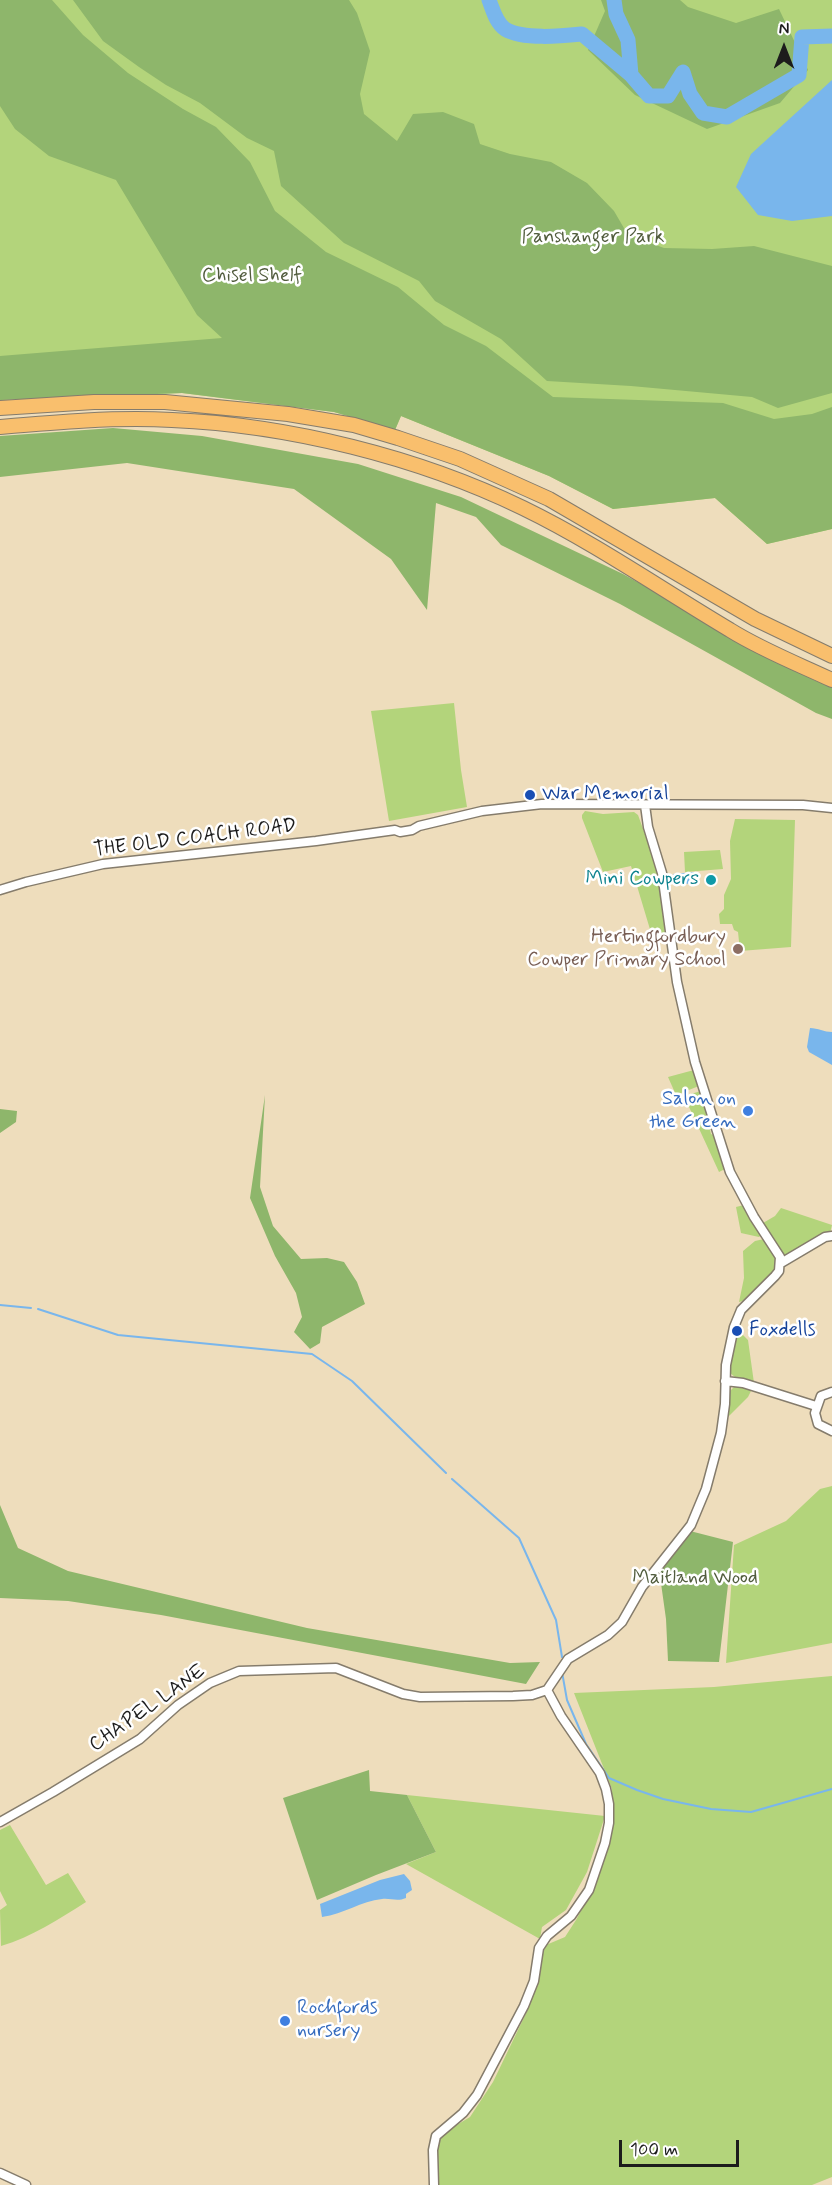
<!DOCTYPE html>
<html>
<head>
<meta charset="utf-8">
<style>
  body { margin:0 }
  #map { position:relative; width:832px; height:2185px; overflow:hidden; background:#eeddbc; font-family:Mynerve,sans-serif }
  canvas { display:block }
  .north { position:absolute; left:754px; top:18px; width:60px; height:60px; -webkit-text-stroke:4px #fff; paint-order:stroke; rotate:0deg; font-size:16px; font-weight:700; line-height:24px; text-align:center; color:#1c1c1c }
  .north::after { content:''; display:block; margin:auto; width:21px; height:27px; background:#1c1c1c; clip-path:polygon(50% 0,100% 100%,50% 72%,0 100%) }
  .scale { position:absolute; left:619px; top:2140px; width:120px; height:27px; box-sizing:border-box; border:3px solid #1c1c1c; border-top:0; padding-left:8px; font-size:18px; line-height:21px; white-space:nowrap; color:#1c1c1c; -webkit-text-stroke:4px #fff; paint-order:stroke }
</style>
</head>
<body>
<div id="map">
<canvas width="832" height="2185"></canvas>
<div class="north">N</div>
<div class="scale">100 m</div>
</div>
<script>
const ctx = document.querySelector('canvas').getContext('2d');
ctx.lineJoin = 'round';
function paint(path, color) {
  ctx.fillStyle = color;
  ctx.fill(path, 'evenodd');
}
function trace(path, color, width, dash) {
  ctx.strokeStyle = color;
  ctx.lineWidth = width;
  ctx.lineCap = dash ? 'butt' : 'round';
  ctx.setLineDash(dash || []);
  ctx.stroke(path);
}
function write(font, color, halo, rows, align = 'center') {
  ctx.font = font + ' Mynerve,sans-serif';
  ctx.lineWidth = 5;
  ctx.setLineDash([]);
  ctx.textBaseline = 'middle';
  ctx.strokeStyle = halo;
  ctx.fillStyle = color;
  for (const [text, x, y, turn = 0] of rows) {
    ctx.save();
    ctx.translate(x, y);
    ctx.rotate((+turn || 0) * Math.PI / 180);
    ctx.textAlign = isNaN(turn) ? turn : align;
    if (halo) ctx.strokeText(text, 0, 0);
    ctx.fillText(text, 0, 0);
    ctx.restore();
  }
}
paint(new Path2D(`
  M 0,0 L 832,0 L 832,529 L 767,544 L 715,498 L 613,509 L 549,476 L 401,416 L 395,430 L 334,412 L 182,393 L 0,400 Z
  M 454,703 L 461,770 L 467,807 L 389,821 L 371,711 Z
  M 585,811 L 603,814 L 634,812 L 638,815 L 658,870 L 665,933 L 652,936 L 631,866 L 603,872 L 582,818 L 582,815 Z
  M 735,819 L 795,820 L 791,947 L 740,951 L 738,932 L 734,930 L 732,924 L 720,924 L 719,914 L 724,909 L 724,895 L 731,879 L 730,841 Z
  M 720,850 L 723,869 L 685,872 L 684,852 Z
  M 694,1070 L 699,1086 L 676,1095 L 668,1077 Z
  M 701,1091 L 711,1134 L 715,1136 L 725,1169 L 719,1172 L 684,1096 Z
  M 744,1205 L 762,1234 L 759,1237 L 741,1233 L 736,1207 Z
  M 781,1208 L 832,1225 L 830,1233 L 785,1257 L 763,1223 L 775,1216 Z
  M 764,1239 C 769,1247 776,1255 776,1266 C 775,1276 749,1301 739,1302 L 744,1278 L 743,1251 L 755,1241 Z
  M 738,1330 L 748,1340 L 754,1383 L 735,1377 L 730,1373 L 732,1350 Z
  M 736,1385 L 752,1389 L 748,1397 L 728,1417 L 728,1393 Z
  M 832,1486 L 832,1643 L 726,1663 L 734,1545 L 786,1521 L 820,1489 Z
  M 832,1676 L 832,2177 L 812,2185 L 438,2185 L 436,2156 L 440,2135 L 470,2117 L 493,2082 L 530,2005 L 540,1959 L 546,1945 L 565,1937 L 576,1920 L 592,1890 L 612,1830 L 612,1789 L 574,1693 L 714,1687 Z
  M 407,1795 L 605,1816 L 587,1872 L 566,1910 L 542,1927 L 540,1939 L 406,1864 L 436,1852 Z
  M 10,1825 L 46,1885 L 68,1873 L 86,1902 C 59,1919 32,1937 1,1946 L 0,1910 L 7,1905 L 0,1891 L 0,1830 Z`), '#b3d47b');
paint(new Path2D(`
  M 0,0 L 52,0 L 83,35 L 128,73 L 183,109 L 216,127 L 250,162 L 275,211 L 326,252 L 398,287 L 444,325 L 486,346 L 553,397 L 723,403 L 774,419 L 812,414 L 832,407 L 832,529 L 767,544 L 715,498 L 613,509 L 549,476 L 401,416 L 395,430 L 334,412 L 182,393 L 0,400 L 0,356 L 222,338 L 197,315 L 116,180 L 49,156 L 15,129 L 0,106 Z
  M 73,0 L 349,0 L 357,13 L 370,51 L 360,94 L 364,114 L 397,141 L 413,114 L 443,112 L 474,124 L 480,144 L 510,154 L 551,162 L 587,183 L 614,211 L 628,235 L 664,248 L 712,249 L 754,246 L 832,266 L 832,393 L 778,408 L 752,397 L 631,386 L 547,381 L 501,339 L 435,301 L 419,281 L 344,243 L 281,186 L 274,151 L 247,138 L 200,103 L 166,85 L 139,67 L 103,41 Z
  M 601,0 L 680,0 L 688,7 L 736,23 L 779,9 L 808,70 L 780,103 L 707,129 L 635,95 L 588,50 L 605,11 Z
  M 113,428 L 202,436 L 358,464 L 461,497 L 623,574 L 814,680 L 832,687 L 832,719 L 816,713 L 620,604 L 501,545 L 476,517 L 436,503 L 427,610 L 391,559 L 294,489 L 127,463 L 0,477 L 0,436 Z
  M 265,1095 L 260,1187 L 273,1226 L 301,1259 L 327,1258 L 344,1262 L 357,1282 L 365,1304 L 322,1327 L 320,1343 L 310,1349 L 294,1332 L 302,1317 L 296,1293 L 275,1256 L 250,1198 Z
  M 0,1109 L 17,1111 L 16,1122 L 0,1133 Z
  M 0,1505 L 18,1548 L 68,1571 L 307,1628 L 510,1663 L 540,1662 L 526,1684 L 161,1615 L 68,1601 L 0,1598 Z
  M 690,1531 L 733,1542 L 719,1662 L 668,1661 L 666,1619 L 659,1569 Z
  M 369,1770 L 370,1791 L 407,1795 L 436,1852 L 376,1875 L 317,1900 L 283,1798 Z`), '#8eb66b');
paint(new Path2D(`
  M 832,80 L 832,216 L 792,221 L 758,215 L 736,187 L 751,154 Z
  M 695,872 L 696,883 L 674,885 L 673,874 Z
  M 810,1028 C 818,1028 824,1032 832,1032 L 832,1065 L 809,1052 L 807,1047 Z
  M 404,1874 L 410,1881 L 412,1890 L 406,1894 L 406,1898 C 397,1902 391,1898 382,1899 C 361,1901 344,1914 322,1917 L 320,1904 L 380,1880 Z`), '#79b6ec');
trace(new Path2D(`
  M 0,1305 L 31,1308
  M 38,1309 L 118,1335 L 312,1354 L 352,1381 L 446,1473
  M 452,1479 L 519,1538 L 556,1620 L 562,1657
  M 562,1672 L 567,1700 L 586,1744 L 609,1778 L 637,1790 L 663,1799 L 711,1809 L 751,1812 L 832,1789`), '#79b6ec', 2);
trace(new Path2D(`
  M 489,0 C 493,10 496,23 505,29 C 523,40 562,36 582,34 L 631,75
  M 614,0 L 616,14 L 628,40 L 631,75 L 649,96 L 668,96 L 683,72 L 690,94 L 703,113 L 727,117 L 799,75 L 802,37 L 832,36`), '#79b6ec', 15);
const minor = new Path2D(`
  M 0,890 L 26,882 L 103,864 L 316,841 L 395,830 L 400,832 L 412,830 L 419,826 L 482,811 L 542,804 L 803,805 L 832,808
  M 781,1263 L 825,1237 L 832,1236
  M 725,1381 L 743,1383 L 816,1406
  M 832,1392 L 821,1396 L 815,1413 L 818,1424 L 832,1431
  M 547,1690 L 568,1659 L 608,1635 L 622,1622 L 642,1587 L 691,1525 L 706,1489 L 721,1433 L 725,1404 L 726,1365 L 734,1327 L 741,1310 L 775,1276 L 779,1271 L 780,1257 L 754,1217 L 730,1172 L 695,1062 L 677,982 L 662,873 L 648,827 L 645,805
  M 0,1822 L 53,1792 L 140,1739 L 178,1705 L 210,1683 L 239,1671 L 336,1668 L 403,1694 L 420,1697 L 513,1696 L 532,1695 L 547,1690
  M 0,2173 L 26,2185
  M 434,2185 L 433,2150 L 436,2136 L 463,2113 L 477,2095 L 524,2006 L 534,1981 L 539,1948 L 547,1936 L 571,1916 L 589,1890 L 605,1843 L 609,1823 L 609,1804 L 606,1789 L 600,1773 L 561,1716 L 547,1690`);
const trunk = new Path2D(`
  M 0,408 L 94,402 L 165,402 L 288,414 L 354,425 L 398,438 L 460,459 L 549,499 L 755,619 L 832,656
  M 0,427 C 57,422 115,417 172,420 C 289,425 418,457 523,508 C 595,543 661,589 730,630 C 762,650 798,664 832,680`);
trace(minor, '#857c6c', 11);
trace(trunk, '#857c6c', 16);
trace(minor, '#fff', 8);
trace(trunk, '#f9bf6d', 14);
for (const [x, y, r, color] of [
  [530,795,6,"#1a4fb4"],
  [711,880,6,"#0f9aa8"],
  [738,949,6,"#8d6e63"],
  [748,1111,6,"#3f7fe0"],
  [737,1331,6,"#1a4fb4"],
  [285,2021,6,"#3f7fe0"]
]) {
  const dot = new Path2D();
  dot.arc(x, y, r, 0, 2 * Math.PI);
  ctx.fillStyle = color;
  ctx.fill(dot);
  trace(dot, '#fff', 2);
}
write('20px', '#515c3d', '#fff', [
  ["Panshanger Park",593,238],
  ["Chisel Shelf",252,277],
  ["Maitland Wood",695,1579]
]);
write('20px', '#164399', '#fff', [
  ["War Memorial",542,795],
  ["Foxdells",749,1331]
], 'left');
write('20px', '#1c1c1c', '#fff', [
  ["THE OLD COACH ROAD",195,839,-7],
  ["CHAPEL LANE",148,1709,-35]
]);
write('20px', '#0d838f', '#fff', [
  ["Mini Cowpers",699,880]
], 'right');
write('20px', '#785e54', '#fff', [
  ["Hertingfordbury",726,938],
  ["Cowper Primary School",726,961]
], 'right');
write('20px', '#366cbe', '#fff', [
  ["Salon on",736,1100],
  ["the Green",736,1123],
  ["Rochfords",297,2009,"left"],
  ["nursery",297,2032,"left"]
], 'right');
</script>
</body>
</html>
